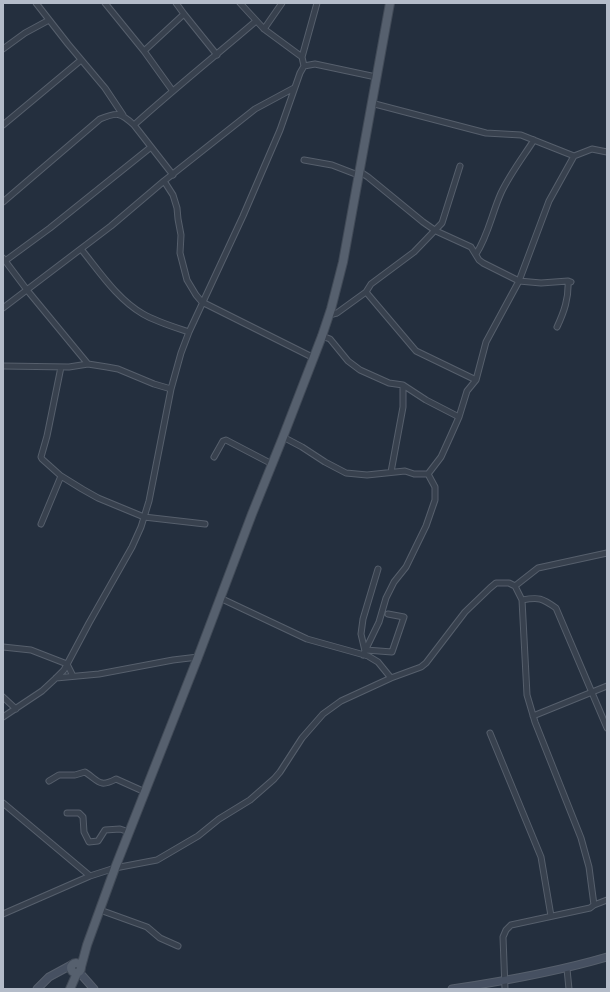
<!DOCTYPE html>
<html>
<head>
<meta charset="utf-8">
<style>
  body { margin:0 }
  #map { position:relative; width:610px; height:992px; overflow:hidden; background:#242f3e; font-family:"Asap Condensed",sans-serif }
  canvas { display:block }
  .frame { position:absolute; inset:0; border:4px solid #b4bcc9; pointer-events:none }
</style>
</head>
<body>
<div id="map">
<canvas width="610" height="992"></canvas>
<div class="frame"></div>
</div>
<script>
const ctx = document.querySelector('canvas').getContext('2d');
ctx.lineJoin = 'round';
function trace(path, color, width, dash) {
  ctx.strokeStyle = color;
  ctx.lineWidth = width;
  ctx.lineCap = dash ? 'butt' : 'round';
  ctx.setLineDash(dash || []);
  ctx.stroke(path);
}
const minor = new Path2D(`
  M 36,3 L 68,44 L 105,88 L 123,115
  M 105,3 L 144,51 L 172,90
  M 176,3 L 184,14
  M 240,3 L 264,29 L 302,57
  M 264,29 L 282,3
  M 3,49 L 25,33 L 49,20
  M 144,51 L 184,14 L 217,55
  M 304,66 L 302,57 L 317,3
  M 371,103 L 486,133 L 521,135 L 574,156 L 592,149 L 607,152
  M 3,125 L 81,60
  M 134,125 L 173,175
  M 304,160 L 332,165 L 358,175
  M 359,171 L 368,177 L 423,222 L 436,231 L 471,247 L 479,260 L 483,263 L 519,281 L 541,283 L 568,281 L 571,282
  M 164,181 L 173,195 L 177,208 L 178,219 L 181,235 L 180,253 L 187,280 L 196,295 L 202,302 L 314,358
  M 3,202 L 100,119 C 117,112 120,112 134,125 C 174,89 215,56 256,21
  M 81,249 C 99,271 117,299 143,314 C 157,322 174,327 189,332
  M 476,254 C 488,236 492,213 501,193 C 510,174 523,157 534,140
  M 3,258 L 27,290 L 88,364
  M 5,261 L 50,228 L 151,147
  M 366,292 L 416,351 L 476,380
  M 3,308 L 111,226 L 164,181 L 255,109 L 294,88
  M 329,315 L 337,313 L 366,292 L 371,284 L 414,252 L 442,223 L 460,166
  M 557,327 C 564,312 569,298 568,281
  M 322,336 L 330,339 L 348,361 L 360,370 L 389,383 L 403,385 L 426,400 L 459,417
  M 3,366 L 69,367 L 88,364 L 107,367 L 118,369 L 154,384 L 171,389
  M 61,367 L 47,436 L 41,457 L 42,459 L 61,476 L 82,489 L 98,498 L 144,517 L 205,524
  M 283,437 L 302,447 L 325,462 L 346,473 L 367,475 L 405,471 L 414,474 L 428,474 L 435,487 L 435,500 L 426,526 L 406,567 L 394,582 L 386,598 L 379,622 L 363,655
  M 214,457 L 223,441 L 226,440 L 272,464
  M 391,472 L 403,407 L 403,385
  M 428,474 L 441,457 L 451,435 L 459,417 L 467,391 L 476,380 L 486,342 L 519,281 L 549,201 L 574,156
  M 41,524 L 61,476
  M 515,586 L 538,568 L 607,553
  M 220,598 L 307,639 L 368,656 L 378,662 L 391,678 L 421,667 L 426,663 L 465,612 L 490,588 L 496,583 L 509,583 L 515,586 L 522,600 L 527,695 L 535,722 L 581,838 L 589,867 L 594,905 L 590,908 L 511,925 L 506,930 L 503,937 L 505,989
  M 522,600 C 539,597 542,598 556,608 L 607,728
  M 3,647 L 31,650 L 67,664 L 73,676
  M 366,650 L 392,652 L 404,617 L 388,614
  M 365,651 L 361,634 L 363,619 L 378,569
  M 56,678 L 99,674 L 173,660 L 198,657
  M 3,697 L 16,709
  M 533,716 L 607,686
  M 3,717 L 42,691 L 56,678 L 64,670 L 89,623 L 132,547 L 141,527 L 149,501 L 171,389 L 181,353 L 189,332 L 243,216 L 280,130 L 300,73 L 304,66 L 315,64 L 376,77
  M 490,733 L 541,857 L 551,916
  M 49,781 L 59,775 L 75,775 L 85,772 C 99,781 99,788 116,779 L 145,792
  M 3,803 L 90,876
  M 67,813 L 79,813 L 83,817 L 84,832 L 89,842 L 98,841 L 105,830 L 120,829 L 129,832
  M 594,905 L 607,900
  M 100,910 L 147,927 L 160,938 L 178,946
  M 3,914 L 90,876 L 115,868 L 157,860 L 198,836 L 219,819 L 250,800 L 274,779 L 280,772 L 302,738 L 323,714 L 341,701 L 391,678
  M 567,969 L 569,989`);
const secondary = new Path2D(`
  M 79,972 L 94,989
  M 37,989 L 49,977 L 73,964
  M 452,989 C 505,981 556,972 607,957`);
const primary = new Path2D(`
  M71 968a5 5 0 1 1 10 0a5 5 0 1 1-10 0Z
  M 81,967 L 87,945 L 115,868 L 198,657 L 252,514 L 283,437 L 322,336 L 331,309 L 343,262 L 390,3
  M 70,989 L 77,973`);
trace(minor, '#565f6c', 7);
trace(secondary, '#565f6c', 9);
trace(primary, '#414a57', 10);
trace(minor, '#38414e', 5);
trace(secondary, '#465061', 7);
trace(primary, '#56606e', 8);
</script>
</body>
</html>
